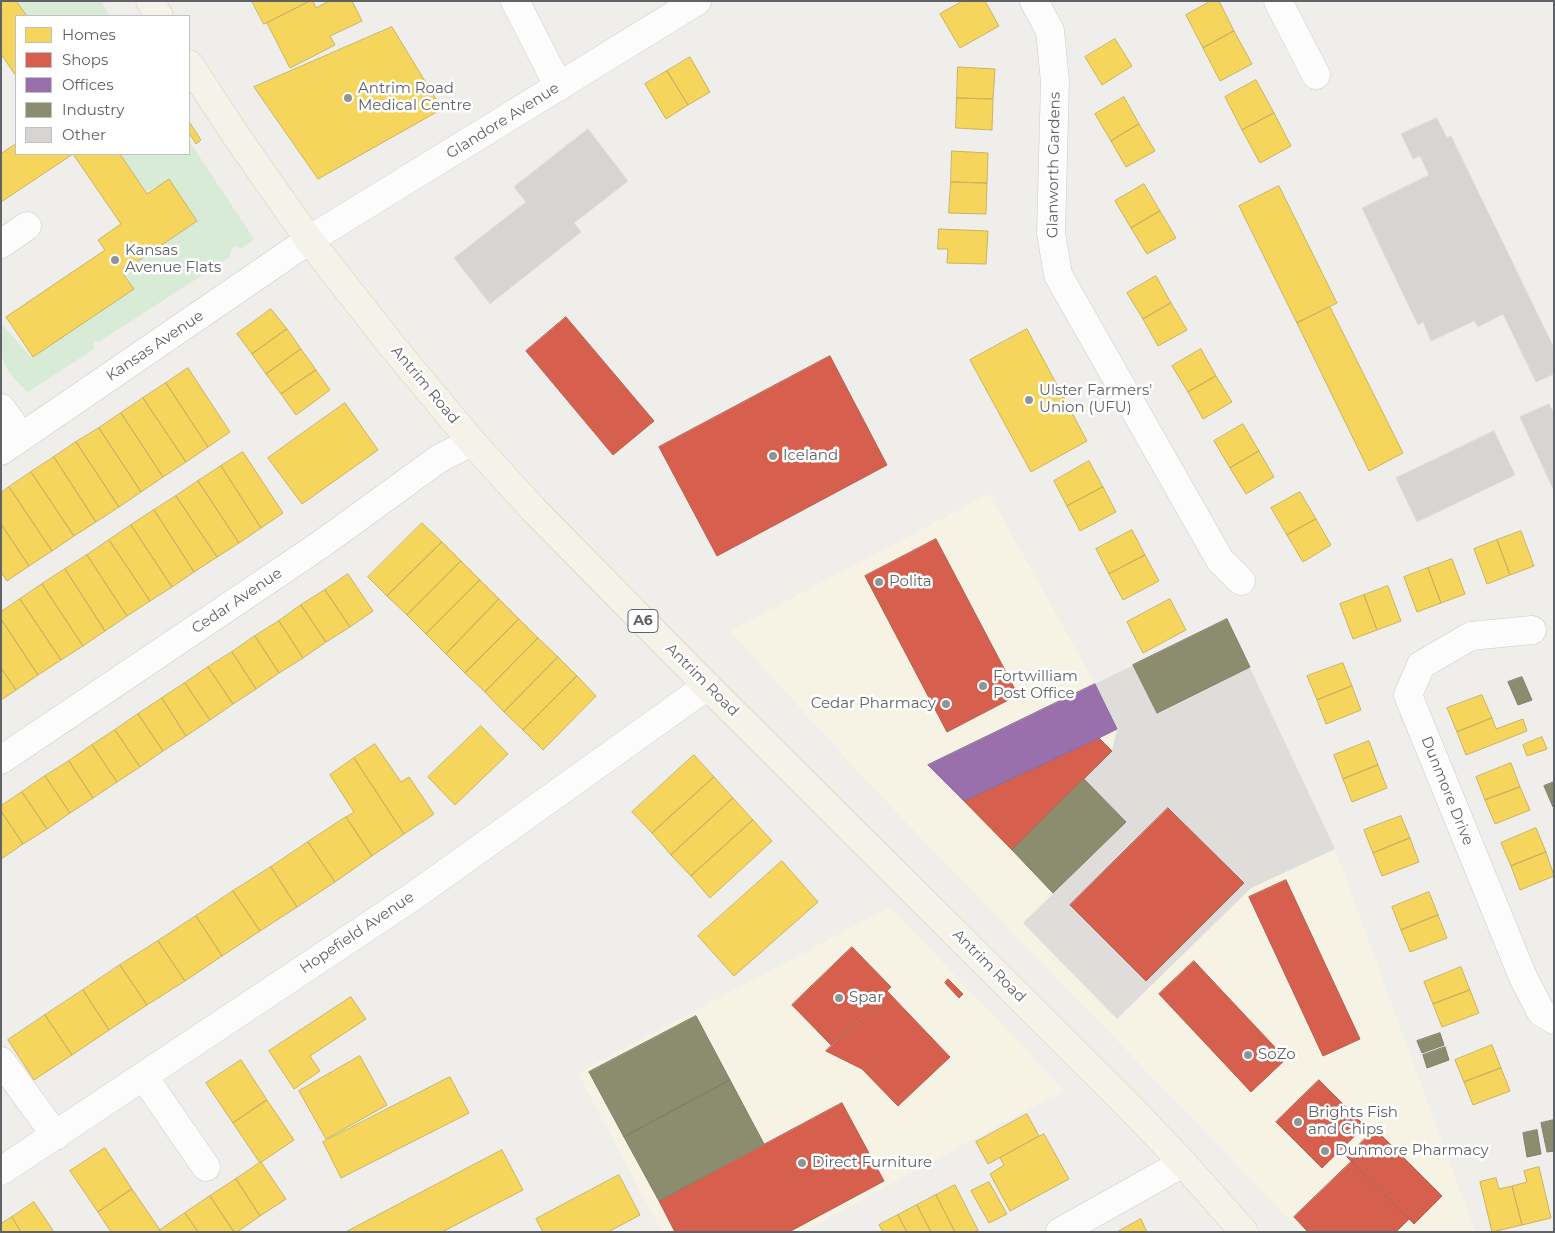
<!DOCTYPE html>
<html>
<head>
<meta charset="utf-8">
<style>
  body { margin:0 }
  #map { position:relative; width:1555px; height:1233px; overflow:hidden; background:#efeeea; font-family:Montserrat,sans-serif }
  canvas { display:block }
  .frame { position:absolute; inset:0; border:2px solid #5f6368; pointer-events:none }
  .legend { position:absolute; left:15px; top:15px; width:175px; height:140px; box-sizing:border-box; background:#fff; border:1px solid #bfc1c3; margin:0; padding:6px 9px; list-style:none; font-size:15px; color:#5f6368 }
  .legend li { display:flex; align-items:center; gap:10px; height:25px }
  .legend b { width:25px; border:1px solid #bfc1c3 }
</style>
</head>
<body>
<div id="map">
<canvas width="1555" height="1233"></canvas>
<div class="frame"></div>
<ul class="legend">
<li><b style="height:14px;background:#f6d55c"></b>Homes</li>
<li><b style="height:14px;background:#d6604d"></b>Shops</li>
<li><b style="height:14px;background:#9970ab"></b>Offices</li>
<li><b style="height:14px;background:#8c8c6e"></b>Industry</li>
<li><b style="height:14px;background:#d6d5d3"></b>Other</li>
</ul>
</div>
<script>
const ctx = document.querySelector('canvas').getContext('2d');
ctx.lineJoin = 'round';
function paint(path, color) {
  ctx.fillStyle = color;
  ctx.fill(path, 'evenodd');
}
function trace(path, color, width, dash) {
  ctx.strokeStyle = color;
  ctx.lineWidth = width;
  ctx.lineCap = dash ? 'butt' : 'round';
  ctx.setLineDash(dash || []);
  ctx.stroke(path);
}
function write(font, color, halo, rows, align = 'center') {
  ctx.font = font + ' Montserrat,sans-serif';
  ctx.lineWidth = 5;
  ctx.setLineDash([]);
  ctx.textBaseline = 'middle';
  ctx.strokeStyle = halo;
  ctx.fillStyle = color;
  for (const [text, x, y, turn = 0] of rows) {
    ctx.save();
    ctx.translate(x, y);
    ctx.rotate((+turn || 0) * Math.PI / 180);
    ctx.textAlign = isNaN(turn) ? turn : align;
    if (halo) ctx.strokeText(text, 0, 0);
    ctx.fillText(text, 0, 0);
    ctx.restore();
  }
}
paint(new Path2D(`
  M 989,494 L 1095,684 L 1117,729 L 1112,751 L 1084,779 L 1126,822 L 1023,924 L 1117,1019 L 1251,888 L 1335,849 L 1475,1232 L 1302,1232 L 876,791 L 730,631 Z
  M 890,907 L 1064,1090 L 802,1232 L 662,1232 L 578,1073 Z`), '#f7f3e4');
paint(new Path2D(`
  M 1227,619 L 1335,849 L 1251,888 L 1117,1019 L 1023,923 L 1126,822 L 1084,779 L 1112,751 L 1117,729 L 1095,684 Z`), '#dfddda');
paint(new Path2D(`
  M 16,1 L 101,1 L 110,16 L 27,16 Z
  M 189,141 L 254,239 L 241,249 L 237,246 L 231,250 L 230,257 L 99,342 L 96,341 L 94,342 L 94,349 L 28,392 C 0,366 1,361 1,323 L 31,357 L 133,289 L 124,270 L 197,221 L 168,181 L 146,192 L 120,154 L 189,154 Z`), '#d8ebd6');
const homes = new Path2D(`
  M 1,1 L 16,1 L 27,16 L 16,16 L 16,76 L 1,54 Z
  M 252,1 L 310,1 L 264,24 Z
  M 310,1 L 313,1 L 316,8 L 329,1 L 352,1 L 362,21 L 330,36 L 335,45 L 290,68 L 267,23 Z
  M 963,1 L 985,1 L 999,26 L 960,48 L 940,14 Z
  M 1211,1 L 1219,1 L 1234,31 L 1203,48 L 1186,15 Z
  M 392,27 L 442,109 L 318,179 L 254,87 Z
  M 1234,31 L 1252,64 L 1220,81 L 1203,48 Z
  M 1115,39 L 1132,66 L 1102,85 L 1085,57 Z
  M 690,57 L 710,92 L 688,105 L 667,71 Z
  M 958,67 L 995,69 L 993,99 L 957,98 Z
  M 667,71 L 688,105 L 666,119 L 645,84 Z
  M 1256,80 L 1274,113 L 1242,130 L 1225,97 Z
  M 1124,97 L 1139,124 L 1111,141 L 1095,114 Z
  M 957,98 L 993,99 L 992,130 L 956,128 Z
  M 1274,113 L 1291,146 L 1260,163 L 1242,130 Z
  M 190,123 L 201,140 L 196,144 L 189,133 Z
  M 1139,124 L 1155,151 L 1126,167 L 1111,141 Z
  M 16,144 L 16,154 L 120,154 L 147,194 L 169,179 L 197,221 L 122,272 L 134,289 L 33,357 L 6,317 L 105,250 L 98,240 L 121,224 L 73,154 L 1,202 L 1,154 Z
  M 952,151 L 988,153 L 987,183 L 951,182 Z
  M 951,182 L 987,183 L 986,214 L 949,213 Z
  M 1144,184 L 1160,211 L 1131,228 L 1115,201 Z
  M 1279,186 L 1337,303 L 1297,323 L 1239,206 Z
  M 1160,211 L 1176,238 L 1147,254 L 1131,228 Z
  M 939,229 L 988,231 L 986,264 L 947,263 L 948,249 L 938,249 Z
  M 1156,276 L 1171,303 L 1143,319 L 1127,293 Z
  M 1171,303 L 1187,330 L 1158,346 L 1143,319 Z
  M 1330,307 L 1403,453 L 1369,471 L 1297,323 Z
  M 271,309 L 287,329 L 252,354 L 237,334 Z
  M 287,329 L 301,349 L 266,374 L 252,354 Z
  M 1027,329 L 1087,441 L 1031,472 L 970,360 Z
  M 301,349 L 316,370 L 281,394 L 266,374 Z
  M 1201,349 L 1216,376 L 1188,392 L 1172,366 Z
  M 188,368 L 230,432 L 208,447 L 166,383 Z
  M 316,370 L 330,390 L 296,415 L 281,394 Z
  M 1216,376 L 1232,402 L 1203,419 L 1188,392 Z
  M 166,383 L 208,447 L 186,462 L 143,398 Z
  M 143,398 L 186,462 L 163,477 L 121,413 Z
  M 345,403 L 378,450 L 302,504 L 268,458 Z
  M 121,413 L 163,477 L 141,492 L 99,428 Z
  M 1243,424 L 1259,451 L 1230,468 L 1214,441 Z
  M 99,428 L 141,492 L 119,507 L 76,442 Z
  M 76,442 L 119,507 L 96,522 L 54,457 Z
  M 1259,451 L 1274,477 L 1246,494 L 1230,468 Z
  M 243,452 L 283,513 L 261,528 L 221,466 Z
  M 54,457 L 96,522 L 74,536 L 31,472 Z
  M 1089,461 L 1103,487 L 1067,506 L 1054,481 Z
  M 221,466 L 261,528 L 239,543 L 198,481 Z
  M 31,472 L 74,536 L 52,551 L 9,487 Z
  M 198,481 L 239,543 L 217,557 L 176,496 Z
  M 9,487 L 52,551 L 29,566 L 1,524 L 1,493 Z
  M 1103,487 L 1116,512 L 1080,531 L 1067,506 Z
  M 1300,492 L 1316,519 L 1287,535 L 1271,508 Z
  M 176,496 L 217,557 L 194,572 L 154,510 Z
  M 154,510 L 194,572 L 172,587 L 131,525 Z
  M 1316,519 L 1331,545 L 1303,562 L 1287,535 Z
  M 422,523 L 442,542 L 387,596 L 368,577 Z
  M 1,524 L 29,566 L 7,581 L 1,572 Z
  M 131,525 L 172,587 L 150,601 L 109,540 Z
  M 1132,530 L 1145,555 L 1109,574 L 1096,549 Z
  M 1521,531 L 1534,566 L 1510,575 L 1497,540 Z
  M 109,540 L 150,601 L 127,616 L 87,555 Z
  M 1497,540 L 1510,575 L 1487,584 L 1474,549 Z
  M 442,542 L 461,561 L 407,615 L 387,596 Z
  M 87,555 L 127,616 L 105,631 L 65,569 Z
  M 1145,555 L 1159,581 L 1123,600 L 1109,574 Z
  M 1452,559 L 1465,594 L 1441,603 L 1428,568 Z
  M 461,561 L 480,580 L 426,634 L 407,615 Z
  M 1428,568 L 1441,603 L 1417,612 L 1404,577 Z
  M 65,569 L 105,631 L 83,646 L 42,584 Z
  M 348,574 L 373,611 L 350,627 L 325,590 Z
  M 480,580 L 499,599 L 446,654 L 426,634 Z
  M 42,584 L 83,646 L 61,660 L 20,599 Z
  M 1388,586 L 1401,621 L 1377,630 L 1364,595 Z
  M 325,590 L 350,627 L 326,642 L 301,605 Z
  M 1364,595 L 1377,630 L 1353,639 L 1340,604 Z
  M 20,599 L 61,660 L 38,675 L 1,619 L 1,612 Z
  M 499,599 L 519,619 L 465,673 L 446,654 Z
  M 1170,599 L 1186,630 L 1143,653 L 1127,622 Z
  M 301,605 L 326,642 L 303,658 L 279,621 Z
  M 1,619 L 38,675 L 16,690 L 1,668 Z
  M 519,619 L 538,638 L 485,692 L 465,673 Z
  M 279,621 L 303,658 L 279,673 L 255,636 Z
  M 255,636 L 279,673 L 256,689 L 232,652 Z
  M 538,638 L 558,657 L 504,712 L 485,692 Z
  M 232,652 L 256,689 L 233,704 L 208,667 Z
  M 558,657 L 577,676 L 523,730 L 504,712 Z
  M 1343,663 L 1352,686 L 1317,700 L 1307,676 Z
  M 208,667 L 233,704 L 210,720 L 185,683 Z
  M 1,668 L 16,690 L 1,700 Z
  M 577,676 L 596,696 L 543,750 L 523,730 Z
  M 185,683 L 210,720 L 186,736 L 162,698 Z
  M 1352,686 L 1361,710 L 1326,724 L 1317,700 Z
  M 1482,695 L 1492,718 L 1457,732 L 1447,708 Z
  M 162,698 L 186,736 L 163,751 L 138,714 Z
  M 138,714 L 163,751 L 140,767 L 115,730 Z
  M 1492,718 L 1496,729 L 1523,719 L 1527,731 L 1466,755 L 1457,732 Z
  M 481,726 L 508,754 L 455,805 L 428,777 Z
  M 115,730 L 140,767 L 117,782 L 92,745 Z
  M 1542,737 L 1547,749 L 1527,756 L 1523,745 Z
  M 1369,741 L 1378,765 L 1343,779 L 1334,755 Z
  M 375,744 L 401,782 L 409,777 L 434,814 L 404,834 L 354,758 Z
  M 92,745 L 117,782 L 93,798 L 69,761 Z
  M 694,755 L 714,777 L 652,833 L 632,812 Z
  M 354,758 L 404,834 L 372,856 L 346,817 L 354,812 L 330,775 Z
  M 69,761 L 93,798 L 70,813 L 45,776 Z
  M 1511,763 L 1520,787 L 1485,800 L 1476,777 Z
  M 1378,765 L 1387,788 L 1352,802 L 1343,779 Z
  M 45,776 L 70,813 L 47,829 L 22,792 Z
  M 714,777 L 733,798 L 671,855 L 652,833 Z
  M 1520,787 L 1530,810 L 1495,824 L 1485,800 Z
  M 22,792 L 47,829 L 23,844 L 1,811 L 1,806 Z
  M 733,798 L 753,820 L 691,876 L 671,855 Z
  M 1,811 L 23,844 L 1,859 Z
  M 1401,816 L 1410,838 L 1373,853 L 1364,830 Z
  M 346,817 L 372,856 L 335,882 L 308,842 Z
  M 753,820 L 772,841 L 710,898 L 691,876 Z
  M 1536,828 L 1546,852 L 1511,866 L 1501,843 Z
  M 1410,838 L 1419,862 L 1382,876 L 1373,853 Z
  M 308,842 L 335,882 L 297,907 L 271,867 Z
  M 1546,852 L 1554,876 L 1520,890 L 1511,866 Z
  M 782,861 L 818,902 L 734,976 L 698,936 Z
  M 271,867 L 297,907 L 260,931 L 233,891 Z
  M 233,891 L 260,931 L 222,956 L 196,916 Z
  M 1429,892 L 1438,915 L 1401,930 L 1392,907 Z
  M 1438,915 L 1447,938 L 1410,952 L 1401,930 Z
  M 196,916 L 222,956 L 185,981 L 158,941 Z
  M 158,941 L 185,981 L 147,1005 L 120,965 Z
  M 120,965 L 147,1005 L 109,1030 L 83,990 Z
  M 1461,967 L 1470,990 L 1433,1004 L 1424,982 Z
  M 83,990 L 109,1030 L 72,1055 L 45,1015 Z
  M 1470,990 L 1479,1013 L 1442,1027 L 1433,1004 Z
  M 351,997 L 366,1019 L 310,1056 L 320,1071 L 294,1089 L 269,1051 Z
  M 45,1015 L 72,1055 L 34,1080 L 8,1040 Z
  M 1492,1045 L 1501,1068 L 1464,1082 L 1455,1060 Z
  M 360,1056 L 387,1105 L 326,1139 L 299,1091 Z
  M 241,1060 L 267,1100 L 233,1123 L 206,1083 Z
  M 1501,1068 L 1510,1091 L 1473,1105 L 1464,1082 Z
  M 450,1077 L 469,1113 L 341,1178 L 323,1142 Z
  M 267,1100 L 294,1140 L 260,1163 L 233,1123 Z
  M 1027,1114 L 1039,1136 L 988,1164 L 976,1142 Z
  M 1044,1134 L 1069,1179 L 1010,1211 L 990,1174 L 1004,1165 L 1000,1158 Z
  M 105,1148 L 132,1189 L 98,1212 L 70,1171 Z
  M 502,1150 L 523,1190 L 442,1232 L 346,1232 Z
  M 261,1162 L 286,1199 L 260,1216 L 236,1179 Z
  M 1539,1167 L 1551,1218 L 1522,1225 L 1512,1186 L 1527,1182 L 1524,1171 Z
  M 619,1175 L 640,1215 L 608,1232 L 543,1232 L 536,1219 Z
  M 1496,1178 L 1499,1189 L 1512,1186 L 1522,1225 L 1492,1232 L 1480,1182 Z
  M 236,1179 L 260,1216 L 237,1232 L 234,1232 L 210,1196 Z
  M 989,1182 L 1007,1214 L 989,1223 L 971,1191 Z
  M 955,1185 L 978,1230 L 974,1232 L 955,1232 L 936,1195 Z
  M 132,1189 L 160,1230 L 157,1232 L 111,1232 L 98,1212 Z
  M 936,1195 L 955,1232 L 931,1232 L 917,1205 Z
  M 210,1196 L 234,1232 L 198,1232 L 185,1213 Z
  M 34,1202 L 54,1232 L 21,1232 L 12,1217 Z
  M 917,1205 L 931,1232 L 907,1232 L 898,1215 Z
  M 185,1213 L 198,1232 L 161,1232 L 160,1230 Z
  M 898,1215 L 907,1232 L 883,1232 L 879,1225 Z
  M 12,1217 L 21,1232 L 1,1232 L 1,1224 Z
  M 1141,1219 L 1147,1232 L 1117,1232 Z`);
paint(homes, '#f6d55c');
trace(homes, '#c9b360', 1);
const shops = new Path2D(`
  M 566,317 L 654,421 L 613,455 L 526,351 Z
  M 830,356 L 887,465 L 717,556 L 659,447 Z
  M 936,539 L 1018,695 L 947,732 L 865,576 Z
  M 1099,738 L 1112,751 L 1012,850 L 964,801 Z
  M 1168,808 L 1244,883 L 1146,981 L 1070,905 Z
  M 1286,880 L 1360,1039 L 1323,1056 L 1249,897 Z
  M 852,947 L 891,987 L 831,1045 L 792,1005 Z
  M 1194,961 L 1286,1059 L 1251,1092 L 1159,994 Z
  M 948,979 L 963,994 L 959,998 L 945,983 Z
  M 887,991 L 950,1057 L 898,1106 L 862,1069 L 826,1051 Z
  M 1319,1080 L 1365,1126 L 1322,1168 L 1276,1122 Z
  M 842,1103 L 884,1181 L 789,1232 L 675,1232 L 659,1201 Z
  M 1375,1129 L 1442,1196 L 1414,1224 L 1347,1157 Z
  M 1352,1161 L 1409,1219 L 1396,1232 L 1308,1232 L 1294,1217 Z`);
paint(shops, '#d6604d');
trace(shops, '#b26155', 1);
const offices = new Path2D(`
  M 1095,684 L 1117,729 L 1099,738 L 964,801 L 928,765 Z`);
paint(offices, '#9970ab');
trace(offices, '#886c97', 1);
const industry = new Path2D(`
  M 1227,619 L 1250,667 L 1157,713 L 1133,665 Z
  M 1522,677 L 1532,700 L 1518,705 L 1508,682 Z
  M 1084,779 L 1126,822 L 1053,893 L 1012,850 Z
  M 1554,782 L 1554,806 L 1553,807 L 1544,786 Z
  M 696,1016 L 730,1080 L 624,1137 L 589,1072 Z
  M 1440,1033 L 1444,1045 L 1422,1053 L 1417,1041 Z
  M 1445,1047 L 1449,1060 L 1427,1068 L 1423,1055 Z
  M 730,1080 L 764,1144 L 659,1201 L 624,1137 Z
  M 1554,1120 L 1554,1151 L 1547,1152 L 1541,1123 Z
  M 1537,1130 L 1541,1154 L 1527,1157 L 1523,1133 Z`);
paint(industry, '#8c8c6e');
trace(industry, '#7e806c', 1);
const building = new Path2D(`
  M 1437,118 L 1447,138 L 1451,136 L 1554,348 L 1554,374 L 1536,382 L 1503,314 L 1478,327 L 1474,321 L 1431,341 L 1423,322 L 1418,325 L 1362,208 L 1429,175 L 1420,156 L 1413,159 L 1401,134 Z
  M 588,129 L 628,181 L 574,223 L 581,232 L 490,304 L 454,258 L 526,202 L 514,187 Z
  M 1549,404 L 1554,413 L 1554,491 L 1520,417 Z
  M 1494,431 L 1515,475 L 1417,522 L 1396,478 Z`);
paint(building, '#d6d5d3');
trace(building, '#deddd9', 1);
const minor = new Path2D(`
  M 515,1 L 559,87
  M 1034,1 L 1050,31 L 1055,81 L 1051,233 L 1058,275 L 1220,560 L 1241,581
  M 1278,1 L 1316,75
  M 1,244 L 27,226
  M 1,408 L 22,437
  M 1,451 L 309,240 L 697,1
  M 1532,630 L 1471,636 L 1421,665 L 1408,695 L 1523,977 L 1541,1012 L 1554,1020
  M 1,760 L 320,545 L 440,458 L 472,442
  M 1,1061 L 56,1136
  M 144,1077 L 206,1167
  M 1,1171 L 415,895 L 707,686
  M 1060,1232 L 1183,1163`);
const major = new Path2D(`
  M 150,1 L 159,16
  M 189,64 L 239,140 L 309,240 L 393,347 L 472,442 L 533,509 L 707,686 L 1123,1100 L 1183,1163 L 1244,1232`);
trace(minor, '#cbcccc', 29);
trace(major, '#d7ceb8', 29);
trace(minor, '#fdfcfc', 28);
trace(major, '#f4f2e9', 28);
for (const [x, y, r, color] of [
  [348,98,5,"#919496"],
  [115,260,5,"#919496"],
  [1029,400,5,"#919496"],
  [773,456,5,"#919496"],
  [879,582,5,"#919496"],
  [983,686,5,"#919496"],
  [946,704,5,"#919496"],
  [839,998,5,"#919496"],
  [1248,1055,5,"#919496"],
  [1298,1122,5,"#919496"],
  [1325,1151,5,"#919496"],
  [802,1163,5,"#919496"]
]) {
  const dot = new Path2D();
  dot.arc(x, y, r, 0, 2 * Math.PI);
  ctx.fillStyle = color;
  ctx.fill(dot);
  trace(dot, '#fff', 2);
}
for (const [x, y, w] of [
  [643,621,30]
]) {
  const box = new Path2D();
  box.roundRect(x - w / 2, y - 11.5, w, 23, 4);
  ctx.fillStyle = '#fff';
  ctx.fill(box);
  trace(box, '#5f6368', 1);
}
write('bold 14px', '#5f6368', null, [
  ["A6",643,621]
]);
write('15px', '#5f6368', '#fff', [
  ["Antrim Road",358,89],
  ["Medical Centre",358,106],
  ["Kansas",125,251],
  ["Avenue Flats",125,268],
  ["Ulster Farmers'",1039,391],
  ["Union (UFU)",1039,408],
  ["Iceland",783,456],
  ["Polita",889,582],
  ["Fortwilliam",993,677],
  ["Post Office",993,694],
  ["Cedar Pharmacy",936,704,"right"],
  ["Spar",849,998],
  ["SoZo",1258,1055],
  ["Brights Fish",1308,1113],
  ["and Chips",1308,1130],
  ["Dunmore Pharmacy",1335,1151],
  ["Direct Furniture",812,1163]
], 'left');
write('15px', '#5f6368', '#fff', [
  ["Glandore Avenue",503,121,-32],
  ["Glanworth Gardens",1054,165,-89],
  ["Kansas Avenue",155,346,-34],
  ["Antrim Road",425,385,50],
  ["Cedar Avenue",237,601,-34],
  ["Antrim Road",702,680,45],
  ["Dunmore Drive",1447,791,68],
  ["Hopefield Avenue",357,933,-34],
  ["Antrim Road",989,966,45]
]);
</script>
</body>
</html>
